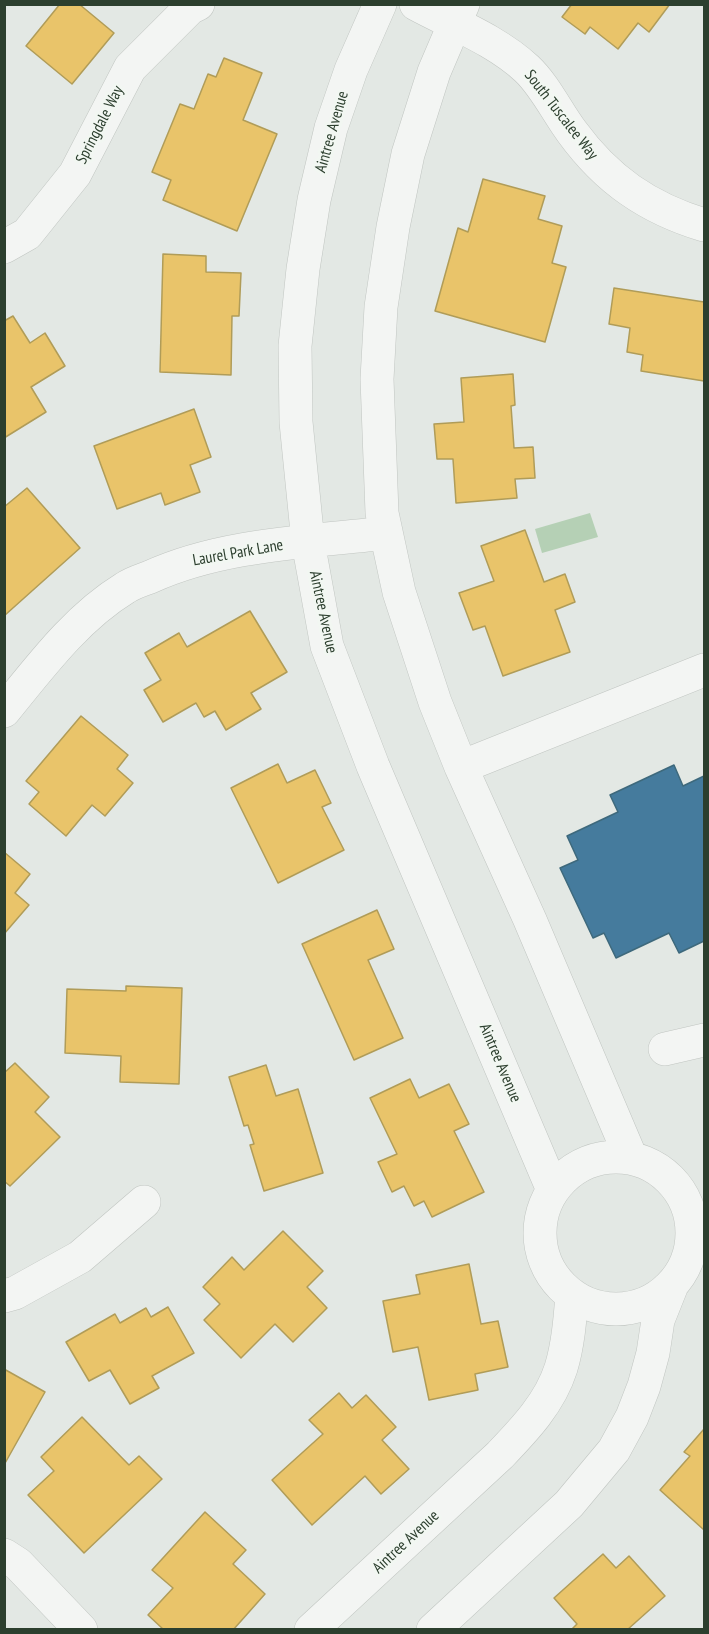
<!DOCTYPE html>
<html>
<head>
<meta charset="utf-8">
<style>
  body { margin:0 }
  #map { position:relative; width:709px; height:1634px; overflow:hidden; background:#e3e8e4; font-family:"PT Sans Narrow",sans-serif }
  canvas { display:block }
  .frame { position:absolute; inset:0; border:6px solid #2c3f2e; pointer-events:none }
</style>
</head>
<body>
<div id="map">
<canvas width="709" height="1634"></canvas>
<div class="frame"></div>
</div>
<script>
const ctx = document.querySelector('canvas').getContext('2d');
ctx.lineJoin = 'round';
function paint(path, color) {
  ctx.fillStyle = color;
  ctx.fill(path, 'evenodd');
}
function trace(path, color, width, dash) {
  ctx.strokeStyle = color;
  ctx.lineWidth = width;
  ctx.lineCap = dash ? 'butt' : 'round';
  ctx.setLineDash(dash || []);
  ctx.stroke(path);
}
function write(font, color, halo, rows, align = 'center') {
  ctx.font = font + ' "PT Sans Narrow",sans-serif';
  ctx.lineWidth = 6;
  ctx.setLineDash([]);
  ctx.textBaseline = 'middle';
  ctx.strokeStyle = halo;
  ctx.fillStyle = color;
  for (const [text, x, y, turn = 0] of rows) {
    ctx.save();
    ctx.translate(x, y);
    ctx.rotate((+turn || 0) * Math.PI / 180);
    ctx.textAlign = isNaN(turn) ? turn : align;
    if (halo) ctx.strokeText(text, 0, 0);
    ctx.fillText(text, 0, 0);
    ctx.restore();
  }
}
paint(new Path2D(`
  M 590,513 L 598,537 L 542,553 L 535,529 Z`), '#b5d0b5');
const homes = new Path2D(`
  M 60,4 L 79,4 L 114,33 L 72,84 L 26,46 Z
  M 572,4 L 670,4 L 649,32 L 638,23 L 618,49 L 590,27 L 585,34 L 562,17 Z
  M 224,58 L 262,73 L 243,120 L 277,134 L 237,231 L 163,200 L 171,180 L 152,172 L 180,104 L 194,109 L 208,74 L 216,77 Z
  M 483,179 L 545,196 L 538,219 L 562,226 L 552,263 L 566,267 L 545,342 L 435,311 L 458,228 L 468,232 Z
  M 163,254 L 206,256 L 206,272 L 241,273 L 239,316 L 232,316 L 231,375 L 160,372 Z
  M 614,288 L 704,302 L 704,381 L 641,371 L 643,355 L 627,352 L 630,328 L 609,324 Z
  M 13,316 L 30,343 L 45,333 L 65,366 L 31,387 L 46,412 L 4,438 L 4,321 Z
  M 513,374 L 515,405 L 511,406 L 514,448 L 533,447 L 535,478 L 515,479 L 517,498 L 456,503 L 453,459 L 437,459 L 434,424 L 464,422 L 461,378 Z
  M 194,409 L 211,457 L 190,465 L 200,492 L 165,505 L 161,493 L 117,509 L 94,446 Z
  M 27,488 L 80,548 L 4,616 L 4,507 Z
  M 525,530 L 544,582 L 565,574 L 575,602 L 555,610 L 570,652 L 503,676 L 485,626 L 473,630 L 459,593 L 494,581 L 481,546 Z
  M 250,611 L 287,672 L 251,693 L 261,709 L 226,730 L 215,711 L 204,717 L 196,703 L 163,722 L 144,690 L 161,680 L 145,653 L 179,633 L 187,647 Z
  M 81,716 L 128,755 L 117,769 L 133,783 L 105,816 L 92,805 L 66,836 L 29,804 L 39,792 L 26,781 Z
  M 278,764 L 287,783 L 315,770 L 331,803 L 322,807 L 344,850 L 278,883 L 231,788 Z
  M 4,852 L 30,874 L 15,893 L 29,905 L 4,934 Z
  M 377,910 L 394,949 L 368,960 L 403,1038 L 354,1060 L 302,944 Z
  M 126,986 L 182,988 L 179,1084 L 120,1082 L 121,1056 L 65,1053 L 67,989 L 126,991 Z
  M 15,1063 L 49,1097 L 35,1112 L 60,1137 L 10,1186 L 4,1181 L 4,1073 Z
  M 266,1065 L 276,1096 L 298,1089 L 323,1173 L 264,1191 L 250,1145 L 254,1144 L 248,1125 L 244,1126 L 229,1077 Z
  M 410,1079 L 419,1098 L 449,1084 L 469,1124 L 454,1131 L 484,1192 L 432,1217 L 424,1201 L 414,1206 L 404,1186 L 392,1192 L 378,1162 L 397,1154 L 370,1098 Z
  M 283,1231 L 323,1271 L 307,1287 L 327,1308 L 293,1342 L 275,1324 L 241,1358 L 204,1320 L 220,1304 L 203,1287 L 232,1257 L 244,1270 Z
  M 469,1264 L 481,1324 L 498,1321 L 508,1367 L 475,1374 L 478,1390 L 429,1400 L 418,1347 L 393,1352 L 383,1301 L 420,1294 L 416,1275 Z
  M 168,1307 L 194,1353 L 152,1376 L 159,1388 L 130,1404 L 110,1370 L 89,1381 L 66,1342 L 115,1314 L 120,1323 L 146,1308 L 151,1317 Z
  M 4,1369 L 45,1392 L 4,1465 Z
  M 339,1393 L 352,1408 L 366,1395 L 396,1427 L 382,1440 L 409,1469 L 381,1494 L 365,1476 L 312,1525 L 272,1480 L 323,1434 L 309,1420 Z
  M 82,1417 L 129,1465 L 139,1456 L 162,1479 L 84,1553 L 28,1495 L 54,1471 L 41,1457 Z
  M 704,1429 L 704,1530 L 660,1490 L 690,1456 L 684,1452 Z
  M 205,1512 L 246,1550 L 233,1564 L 265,1594 L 233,1630 L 164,1630 L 148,1615 L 173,1588 L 152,1570 Z
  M 603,1554 L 616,1568 L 629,1556 L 665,1596 L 627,1630 L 571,1630 L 577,1624 L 554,1598 Z`);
paint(homes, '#e9c46a');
trace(homes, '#b09c58', 1.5);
const public = new Path2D(`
  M 674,765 L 683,786 L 704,776 L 704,941 L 679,953 L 669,933 L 616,958 L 604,933 L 593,938 L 560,868 L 578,860 L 567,836 L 618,812 L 610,795 Z`);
paint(public, '#457b9d');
trace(public, '#3e697c', 1.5);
const minor = new Path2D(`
  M 380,4 L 351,70 L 331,128 L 314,200 L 303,269 L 295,346 L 296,422 L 308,542 L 327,646 L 373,766 L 553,1190
  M 416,4 C 453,24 496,40 527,69 C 545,86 557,112 572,132 C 607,180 648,208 704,225
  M 463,4 L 434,72 L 408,154 L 393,227 L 381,307 L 377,379 L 382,513 L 399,592 L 435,702 L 461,767 L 530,920 L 631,1158
  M 4,247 L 27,234 L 75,174 L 130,68 L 190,8 L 198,4
  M 4,711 C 40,667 76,618 125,588 C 132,583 142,580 150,577 C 222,544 308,542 386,533
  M 461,767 L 704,670
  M 665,1049 L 704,1040
  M540 1233a76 76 0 1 1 152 0a76 76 0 1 1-152 0Z
  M 4,1296 L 15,1293 L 80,1257 L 144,1202
  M 4,1555 L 18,1564 L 81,1630
  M 311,1630 L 500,1455 C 524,1430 550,1403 561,1368 C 568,1345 570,1320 572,1295
  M 433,1630 L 569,1504 L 614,1450 L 632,1417 L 644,1386 L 653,1353 L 658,1320 L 672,1285`);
trace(minor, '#c0c5c1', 34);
trace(minor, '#f3f5f3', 33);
write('16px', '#2c3f2e', '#f2f7f2', [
  ["South Tuscalee Way",561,115,52],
  ["Springdale Way",100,125,-63],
  ["Aintree Avenue",332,132,-74],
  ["Laurel Park Lane",238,553,-10],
  ["Aintree Avenue",323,612,78],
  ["Aintree Avenue",500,1063,67],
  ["Aintree Avenue",406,1542,-43]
]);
</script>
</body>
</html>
